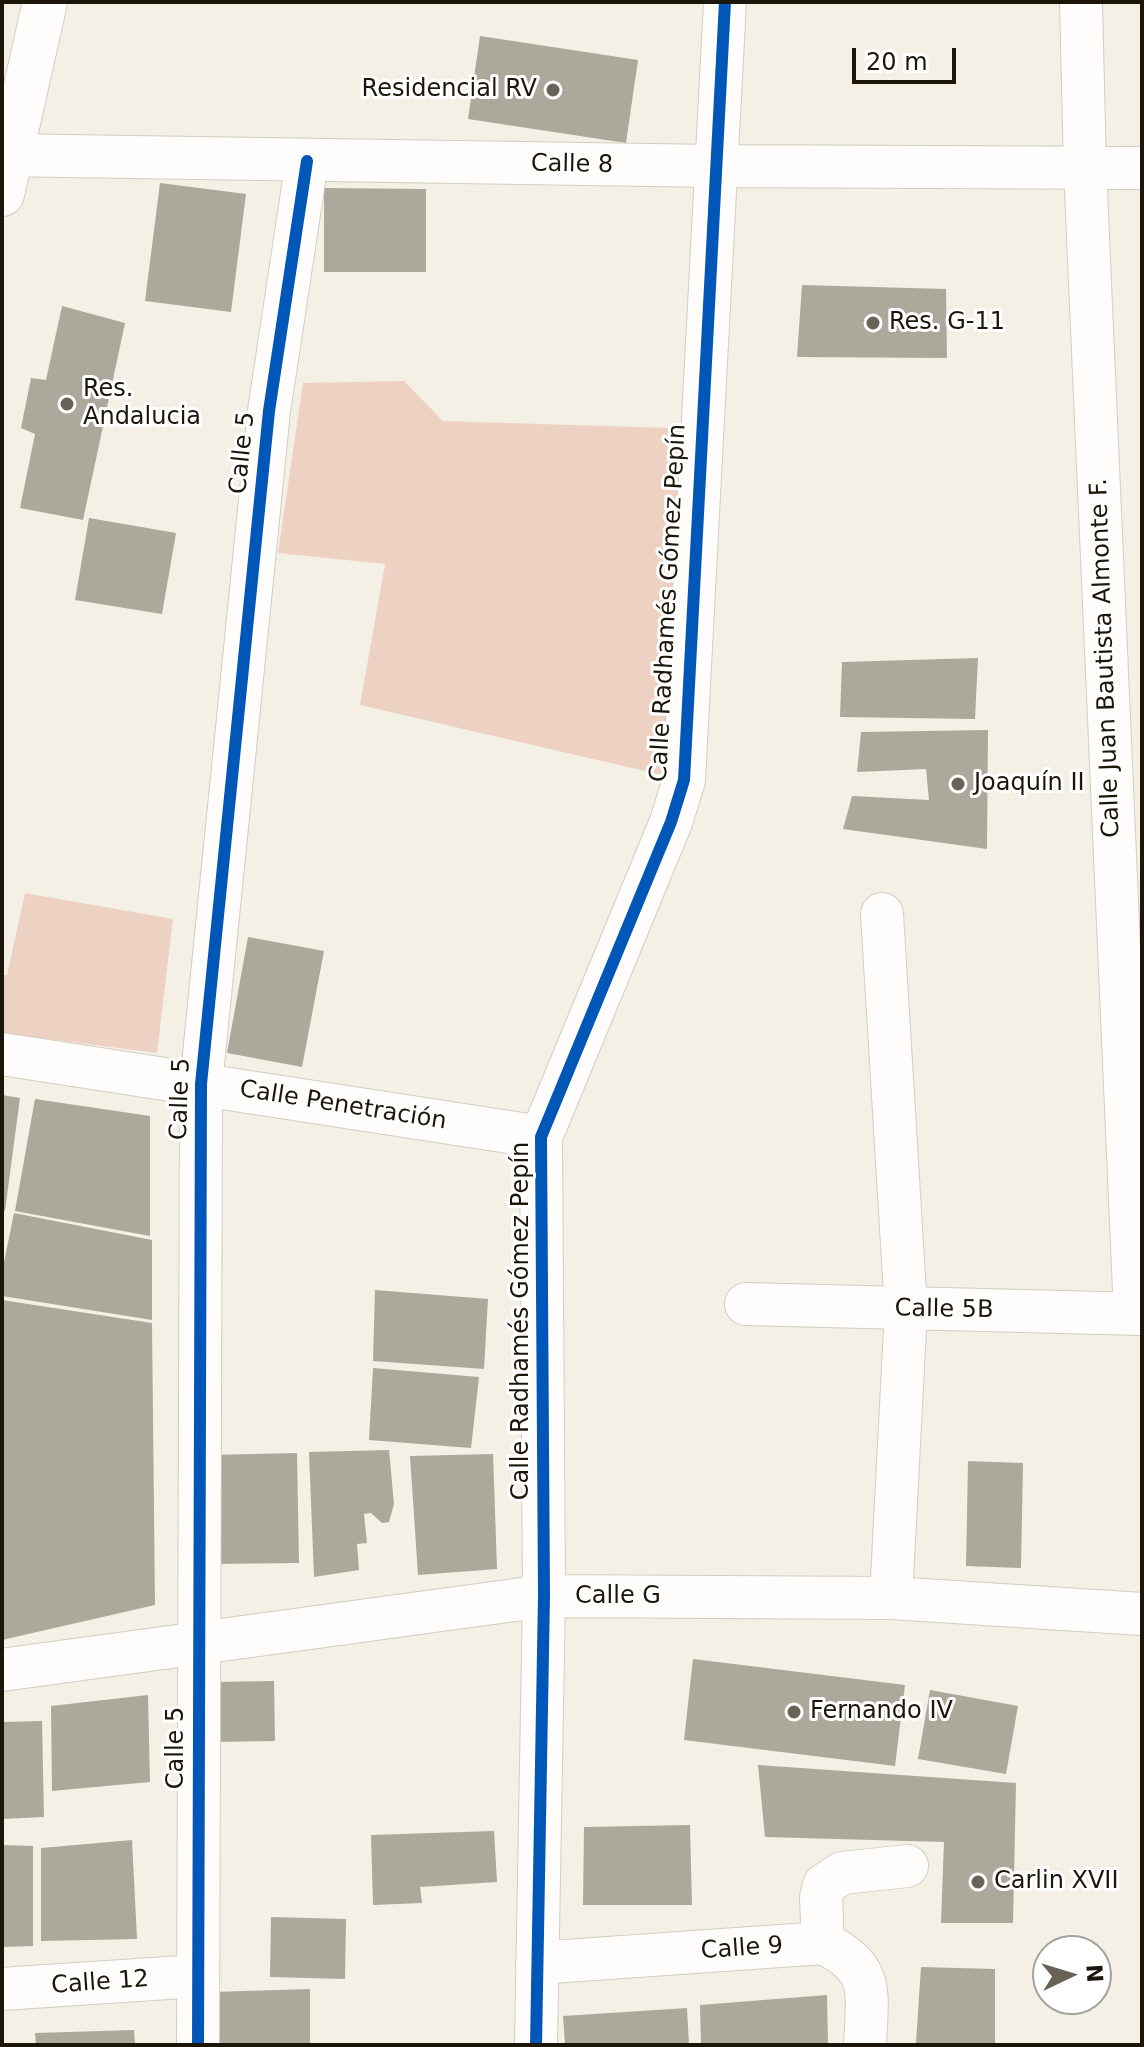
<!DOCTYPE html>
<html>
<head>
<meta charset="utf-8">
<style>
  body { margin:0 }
  #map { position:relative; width:1144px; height:2047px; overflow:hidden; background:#f5f0e5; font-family:"DejaVu Sans",sans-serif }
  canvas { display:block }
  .frame { position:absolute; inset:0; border:4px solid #1c160a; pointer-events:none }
  .north { position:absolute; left:1032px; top:1935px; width:80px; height:80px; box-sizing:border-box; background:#fff; border:2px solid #a4a29d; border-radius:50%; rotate:86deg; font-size:22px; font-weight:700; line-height:32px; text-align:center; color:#1c160a }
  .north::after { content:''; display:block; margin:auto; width:28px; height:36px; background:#686257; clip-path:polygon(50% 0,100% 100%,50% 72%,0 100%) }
  .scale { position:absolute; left:852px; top:48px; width:104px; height:36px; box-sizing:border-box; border:4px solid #1c160a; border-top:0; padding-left:10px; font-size:24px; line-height:28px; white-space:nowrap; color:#1c160a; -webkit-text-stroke:6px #fff; paint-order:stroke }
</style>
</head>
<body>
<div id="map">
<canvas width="1144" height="2047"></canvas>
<div class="frame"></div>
<div class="north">N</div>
<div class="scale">20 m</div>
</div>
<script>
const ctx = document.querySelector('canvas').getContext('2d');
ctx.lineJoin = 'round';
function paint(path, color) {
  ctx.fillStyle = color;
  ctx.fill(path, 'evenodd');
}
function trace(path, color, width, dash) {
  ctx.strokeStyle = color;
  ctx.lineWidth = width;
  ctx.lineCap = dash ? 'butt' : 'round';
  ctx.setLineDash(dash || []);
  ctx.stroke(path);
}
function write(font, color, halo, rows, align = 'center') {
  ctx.font = font + ' "DejaVu Sans",sans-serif';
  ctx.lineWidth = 6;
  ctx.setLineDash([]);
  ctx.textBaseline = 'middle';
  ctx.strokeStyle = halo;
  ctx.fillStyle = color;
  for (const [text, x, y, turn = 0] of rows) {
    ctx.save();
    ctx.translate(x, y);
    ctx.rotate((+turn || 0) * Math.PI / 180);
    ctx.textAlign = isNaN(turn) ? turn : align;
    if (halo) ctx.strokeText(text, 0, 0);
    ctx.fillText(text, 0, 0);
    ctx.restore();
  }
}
paint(new Path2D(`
  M 404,381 L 443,421 L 702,429 L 684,780 L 360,705 L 385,564 L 278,553 L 303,383 Z
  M 25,893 L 173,919 L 157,1053 L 2,1033 L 2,975 L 7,975 Z`), '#edd2c4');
paint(new Path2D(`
  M 480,36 L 638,60 L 626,143 L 468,119 Z
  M 160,183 L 246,194 L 231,312 L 145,301 Z
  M 324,188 L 426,189 L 426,272 L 324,272 Z
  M 802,285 L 946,289 L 947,358 L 797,357 Z
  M 62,306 L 125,323 L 83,520 L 20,508 L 35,434 L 21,428 L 31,378 L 46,380 Z
  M 89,518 L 176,533 L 162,614 L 75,600 Z
  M 978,658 L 975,719 L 840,717 L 842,662 Z
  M 988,730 L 987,849 L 843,829 L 852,796 L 929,800 L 926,769 L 857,772 L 861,732 Z
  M 248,937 L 324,951 L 302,1067 L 227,1053 Z
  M 2,1095 L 20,1098 L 5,1211 L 2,1211 Z
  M 35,1099 L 150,1116 L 150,1236 L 15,1211 Z
  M 14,1213 L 152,1240 L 152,1320 L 2,1296 L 2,1272 Z
  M 375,1290 L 488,1299 L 484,1369 L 373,1361 Z
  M 2,1300 L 152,1323 L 155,1605 L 2,1640 Z
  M 373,1368 L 479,1377 L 471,1448 L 369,1440 Z
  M 389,1450 L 394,1504 L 389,1522 L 382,1523 L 371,1513 L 364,1514 L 367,1543 L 357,1544 L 359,1570 L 314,1577 L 309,1452 Z
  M 297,1453 L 299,1563 L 211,1564 L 209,1455 Z
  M 493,1454 L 497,1569 L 418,1575 L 410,1456 Z
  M 968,1461 L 1023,1463 L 1021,1568 L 966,1566 Z
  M 693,1659 L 905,1685 L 895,1766 L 684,1740 Z
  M 274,1681 L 275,1741 L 213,1742 L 212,1682 Z
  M 930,1690 L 1018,1706 L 1006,1774 L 918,1759 Z
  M 148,1695 L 150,1782 L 52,1791 L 51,1706 Z
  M 42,1721 L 44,1817 L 2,1819 L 2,1722 Z
  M 758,1765 L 1016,1783 L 1013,1923 L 941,1923 L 944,1842 L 765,1837 Z
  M 690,1825 L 692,1905 L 583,1905 L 584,1827 Z
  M 494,1831 L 497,1882 L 420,1887 L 422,1903 L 373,1905 L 371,1835 Z
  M 132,1840 L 137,1939 L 41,1941 L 41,1848 Z
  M 2,1845 L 33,1846 L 33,1946 L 2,1947 Z
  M 271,1917 L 346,1919 L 345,1979 L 270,1977 Z
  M 921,1967 L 995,1969 L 995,2045 L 916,2043 Z
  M 310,1989 L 310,2045 L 212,2045 L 212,1992 Z
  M 827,1995 L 828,2045 L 701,2045 L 700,2005 Z
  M 687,2008 L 689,2045 L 565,2045 L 563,2016 Z
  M 134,2030 L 135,2045 L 36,2045 L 35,2033 Z`), '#aba89c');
const minor = new Path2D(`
  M 1081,2 L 1085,168 L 1135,1314
  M 2,155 L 716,166 L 1142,168
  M 882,914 L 906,1310 L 891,1598
  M 2,1054 L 541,1137
  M 746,1304 L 1142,1314
  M 2,1670 L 544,1596 L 891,1598 L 1142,1614
  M 823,1943 L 821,1898 L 824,1885 L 842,1873 L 907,1866
  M 537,1963 L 823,1943 C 876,1968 867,1993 865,2045
  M 2,1989 L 198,1976
  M 198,2045 L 201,1084 L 269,411 L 307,161
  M 536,2045 L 544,1596 L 541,1137 L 671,822 L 684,780 L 725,2`);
const major = new Path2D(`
  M 2,194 L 45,2`);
trace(minor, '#d3cdc2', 44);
trace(major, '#d3cdc2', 46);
trace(minor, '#fefdfb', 42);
trace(major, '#fefdfb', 44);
trace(new Path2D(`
  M 198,2045 L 201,1084 L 269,411 L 307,161
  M 536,2045 L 544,1596 L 541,1137 L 671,822 L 684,780 L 725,2`), '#0057b8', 12);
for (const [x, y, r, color] of [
  [553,90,8,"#686257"],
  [873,323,8,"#686257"],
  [67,404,8,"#686257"],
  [958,784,8,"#686257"],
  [794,1712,8,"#686257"],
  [978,1882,8,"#686257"]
]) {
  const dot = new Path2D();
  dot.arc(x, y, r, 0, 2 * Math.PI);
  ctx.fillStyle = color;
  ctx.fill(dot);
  trace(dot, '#fff', 3);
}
write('24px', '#1c160a', '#fff', [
  ["Residencial RV",537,90,"right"],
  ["Res. G-11",889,323],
  ["Res.",83,390],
  ["Andalucia",83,418],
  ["Joaquín II",974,784],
  ["Fernando IV",810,1712],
  ["Carlin XVII",994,1882]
], 'left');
write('24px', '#1c160a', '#fff', [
  ["Calle 8",572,165,1],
  ["Calle 5",243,453,-84],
  ["Calle Radhamés Gómez Pepín",669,603,-87],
  ["Calle Juan Bautista Almonte F.",1106,658,-92],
  ["Calle 5",181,1099,-88],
  ["Calle Penetración",343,1106,9],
  ["Calle 5B",944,1310,1],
  ["Calle Radhamés Gómez Pepín",522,1321,-90],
  ["Calle G",618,1597],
  ["Calle 5",177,1748,-90],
  ["Calle 9",742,1949,-4],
  ["Calle 12",100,1983,-4]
]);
</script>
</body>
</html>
